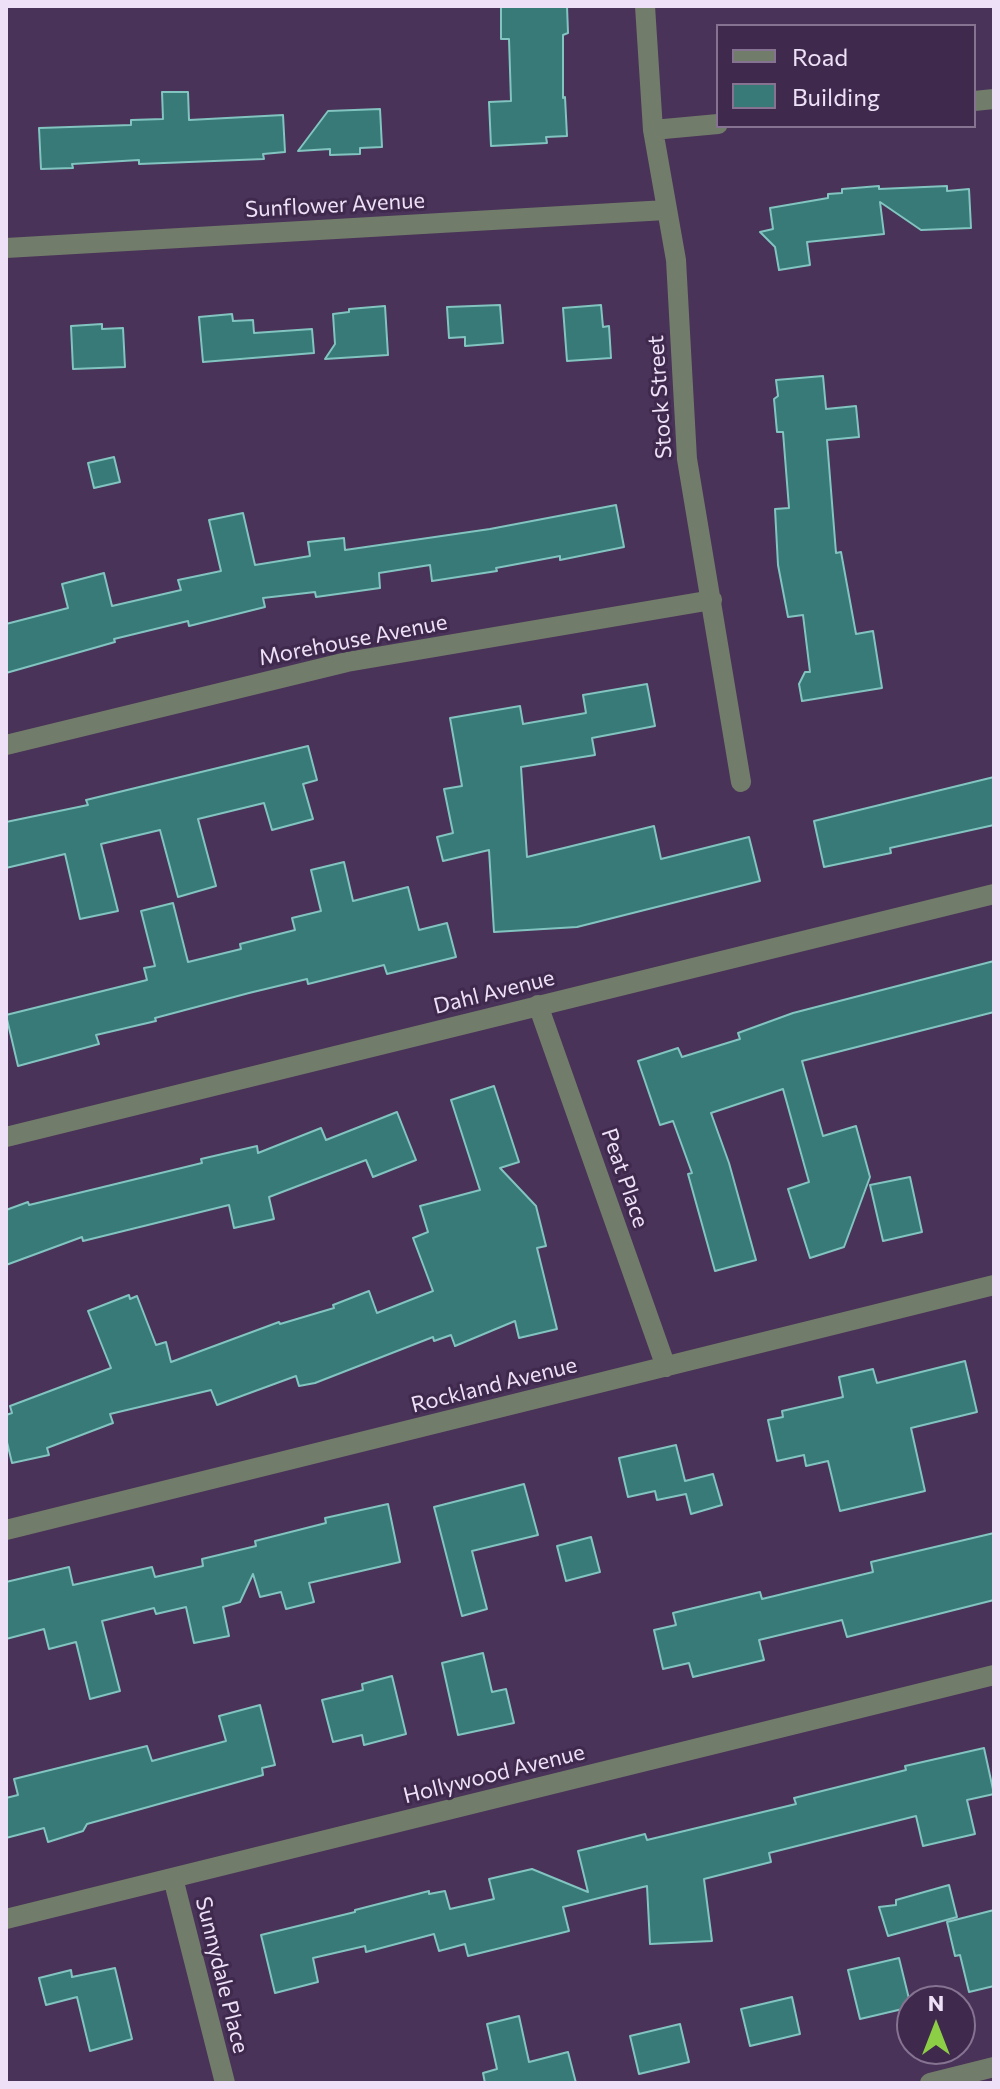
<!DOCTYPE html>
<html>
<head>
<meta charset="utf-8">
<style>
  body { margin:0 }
  #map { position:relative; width:1000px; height:2089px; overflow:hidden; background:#493358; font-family:Commissioner,sans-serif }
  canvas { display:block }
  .frame { position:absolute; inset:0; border:8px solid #eee1f7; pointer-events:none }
  .legend { position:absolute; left:716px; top:24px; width:260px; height:104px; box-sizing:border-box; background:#3f294d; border:2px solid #857391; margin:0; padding:10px 14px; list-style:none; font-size:24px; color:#eee1f7 }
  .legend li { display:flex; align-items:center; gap:16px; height:40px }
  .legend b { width:40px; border:2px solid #857391 }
  .north { position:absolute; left:896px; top:1985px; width:80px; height:80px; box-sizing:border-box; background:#3f294d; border:2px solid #857391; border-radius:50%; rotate:0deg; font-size:22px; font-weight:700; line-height:32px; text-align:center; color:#eee1f7 }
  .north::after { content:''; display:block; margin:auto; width:28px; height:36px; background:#8cce45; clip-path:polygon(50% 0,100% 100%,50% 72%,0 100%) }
</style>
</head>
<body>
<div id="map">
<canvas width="1000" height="2089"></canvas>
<div class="frame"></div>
<ul class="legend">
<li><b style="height:10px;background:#727c6a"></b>Road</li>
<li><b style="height:22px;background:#377a77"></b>Building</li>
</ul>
<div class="north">N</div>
</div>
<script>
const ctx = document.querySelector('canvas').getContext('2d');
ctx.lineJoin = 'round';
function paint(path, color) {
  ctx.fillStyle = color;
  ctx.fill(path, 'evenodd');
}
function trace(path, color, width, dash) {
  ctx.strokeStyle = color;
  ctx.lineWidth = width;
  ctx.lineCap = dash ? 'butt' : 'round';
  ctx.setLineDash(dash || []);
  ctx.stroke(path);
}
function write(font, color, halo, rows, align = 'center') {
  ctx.font = font + ' Commissioner,sans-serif';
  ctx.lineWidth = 6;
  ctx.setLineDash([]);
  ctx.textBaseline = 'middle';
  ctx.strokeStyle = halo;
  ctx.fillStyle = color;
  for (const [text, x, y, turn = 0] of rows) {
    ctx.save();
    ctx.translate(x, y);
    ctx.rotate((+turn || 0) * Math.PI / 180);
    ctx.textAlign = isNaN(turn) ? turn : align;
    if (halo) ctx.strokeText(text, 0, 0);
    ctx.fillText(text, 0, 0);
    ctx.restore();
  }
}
const building = new Path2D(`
  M 501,6 L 567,6 L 568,33 L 563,35 L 563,98 L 565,97 L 567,136 L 546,137 L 547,143 L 491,146 L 489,102 L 511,101 L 509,39 L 501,39 Z
  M 162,92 L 188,92 L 189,120 L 283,115 L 285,152 L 263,154 L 264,159 L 139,164 L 139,160 L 72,164 L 73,168 L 41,169 L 39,128 L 131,125 L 131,120 L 163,119 Z
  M 380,109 L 382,147 L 360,148 L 360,154 L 330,155 L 330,149 L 298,151 L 328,111 Z
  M 879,186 L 879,189 L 947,186 L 947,191 L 969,189 L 971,228 L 921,230 L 880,202 L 884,234 L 807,242 L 810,265 L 779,270 L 775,247 L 760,232 L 773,229 L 770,208 L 828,198 L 828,194 L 842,193 L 842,189 Z
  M 500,305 L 503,343 L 465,346 L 465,337 L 449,338 L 447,307 Z
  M 601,305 L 603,327 L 609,326 L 611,358 L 567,361 L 563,308 Z
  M 385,306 L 388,355 L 325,359 L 335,344 L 333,314 L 349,312 L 349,309 Z
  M 232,314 L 233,321 L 253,320 L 254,333 L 312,329 L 314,353 L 203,362 L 199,317 Z
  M 102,324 L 102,329 L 123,328 L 125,367 L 73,369 L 71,326 Z
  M 823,376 L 826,409 L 856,406 L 859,437 L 827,440 L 836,553 L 841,552 L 856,634 L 873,631 L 882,688 L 802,701 L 799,684 L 805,672 L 810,672 L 803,615 L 788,617 L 778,565 L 775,509 L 789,508 L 783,432 L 777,432 L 774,399 L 778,396 L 776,380 Z
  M 114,457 L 120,482 L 94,488 L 88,463 Z
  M 616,505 L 624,547 L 560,560 L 560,556 L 496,568 L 497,571 L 432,581 L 430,565 L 379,573 L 380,588 L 316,597 L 315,592 L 263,598 L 265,607 L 189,626 L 188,621 L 114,639 L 115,642 L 6,673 L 6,624 L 68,608 L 62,584 L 104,573 L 112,606 L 181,590 L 178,580 L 221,571 L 209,520 L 243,513 L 255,565 L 310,556 L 308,542 L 344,538 L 345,550 L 490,529 Z
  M 647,684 L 655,726 L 592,738 L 595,755 L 521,767 L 527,857 L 654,826 L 661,859 L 749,837 L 760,881 L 577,927 L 494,932 L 489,850 L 443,861 L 437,837 L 453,833 L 444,789 L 462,786 L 450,718 L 520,706 L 523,724 L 586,713 L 583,695 Z
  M 308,746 L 317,780 L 303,784 L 313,819 L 272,830 L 264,803 L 198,819 L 216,886 L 178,897 L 160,830 L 101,844 L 118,911 L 80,919 L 65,854 L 6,868 L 6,822 L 88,805 L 86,800 Z
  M 994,777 L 994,825 L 890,848 L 891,853 L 824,867 L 814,821 Z
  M 344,862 L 353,901 L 408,887 L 419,930 L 447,923 L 456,957 L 387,974 L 384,965 L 308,984 L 307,979 L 249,993 L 155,1018 L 156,1021 L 96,1035 L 99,1044 L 18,1066 L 6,1015 L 147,980 L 144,968 L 155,966 L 141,911 L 173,903 L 188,962 L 241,949 L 240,944 L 295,930 L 292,918 L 321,911 L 311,870 Z
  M 994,961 L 994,1012 L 802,1061 L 823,1136 L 856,1126 L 870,1177 L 844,1247 L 810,1258 L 788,1189 L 809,1182 L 783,1089 L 711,1113 L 729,1163 L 756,1260 L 715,1271 L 688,1174 L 692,1173 L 673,1121 L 660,1125 L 638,1061 L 678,1048 L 682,1057 L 740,1039 L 738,1033 L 793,1013 Z
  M 494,1086 L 519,1162 L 500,1168 L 536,1206 L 546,1246 L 537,1248 L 557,1329 L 519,1338 L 515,1321 L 455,1346 L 451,1335 L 434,1341 L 433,1337 L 315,1383 L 299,1386 L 296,1376 L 217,1405 L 211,1390 L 110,1414 L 113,1423 L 47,1448 L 49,1455 L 12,1463 L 6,1438 L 6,1415 L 12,1413 L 10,1406 L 111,1368 L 88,1311 L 129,1295 L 130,1299 L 137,1296 L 156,1345 L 166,1342 L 171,1362 L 279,1322 L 280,1324 L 334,1308 L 333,1305 L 369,1291 L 377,1313 L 433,1291 L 413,1238 L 428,1232 L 420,1206 L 480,1190 L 451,1100 Z
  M 397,1112 L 416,1160 L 373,1177 L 366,1160 L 269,1197 L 274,1219 L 234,1228 L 229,1205 L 83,1241 L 82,1237 L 6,1265 L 6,1210 L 28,1202 L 29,1205 L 202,1163 L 201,1159 L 257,1146 L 258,1153 L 321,1128 L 326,1140 Z
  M 910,1177 L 922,1232 L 883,1241 L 870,1185 Z
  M 965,1361 L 977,1412 L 911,1428 L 925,1491 L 840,1511 L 828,1461 L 806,1466 L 804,1455 L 777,1461 L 768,1420 L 783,1417 L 782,1411 L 843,1397 L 839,1377 L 873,1369 L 877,1383 Z
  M 676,1445 L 685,1481 L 713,1474 L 722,1505 L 691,1514 L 686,1494 L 657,1500 L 655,1491 L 628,1497 L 619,1458 Z
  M 524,1484 L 538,1535 L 472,1551 L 487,1609 L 462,1616 L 434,1507 Z
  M 388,1504 L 400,1562 L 309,1583 L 314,1602 L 286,1609 L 281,1592 L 260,1597 L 253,1574 L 240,1602 L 223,1607 L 229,1636 L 194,1643 L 186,1607 L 156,1614 L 154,1608 L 102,1621 L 120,1691 L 90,1699 L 76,1642 L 49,1649 L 44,1629 L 6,1639 L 6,1582 L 69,1567 L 73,1585 L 152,1567 L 155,1577 L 203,1566 L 202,1559 L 256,1546 L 255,1541 L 326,1523 L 325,1518 Z
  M 994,1533 L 994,1600 L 847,1637 L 842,1620 L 759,1640 L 764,1660 L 693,1677 L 689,1663 L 663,1669 L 654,1630 L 676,1625 L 673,1613 L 760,1592 L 762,1599 L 873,1572 L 871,1562 Z
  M 591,1537 L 600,1572 L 566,1581 L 557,1546 Z
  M 483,1653 L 492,1692 L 506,1689 L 514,1723 L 458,1735 L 442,1663 Z
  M 392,1676 L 406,1734 L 364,1745 L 362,1735 L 333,1742 L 322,1700 L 363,1690 L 362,1684 Z
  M 260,1705 L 275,1765 L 262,1768 L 263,1775 L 87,1824 L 83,1831 L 48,1842 L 44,1828 L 6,1838 L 6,1798 L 18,1795 L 14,1779 L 147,1746 L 152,1761 L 226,1741 L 219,1716 Z
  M 984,1748 L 994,1794 L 967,1800 L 975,1834 L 923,1846 L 916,1816 L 769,1853 L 771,1862 L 704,1879 L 712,1941 L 650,1944 L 647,1886 L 563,1907 L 569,1931 L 468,1956 L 465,1944 L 439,1951 L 434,1934 L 366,1952 L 365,1946 L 313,1958 L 318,1982 L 275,1993 L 261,1935 L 355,1912 L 355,1910 L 429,1891 L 429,1894 L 445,1891 L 450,1909 L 494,1899 L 489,1879 L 532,1869 L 588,1892 L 578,1851 L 645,1834 L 647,1840 L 796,1804 L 794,1798 L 906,1770 L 905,1766 Z
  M 949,1885 L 957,1917 L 888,1936 L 879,1907 L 896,1905 L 896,1900 Z
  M 994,1910 L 994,1986 L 969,1992 L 960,1955 L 955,1956 L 947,1922 Z
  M 899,1958 L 911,2007 L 860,2019 L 848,1970 Z
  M 115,1968 L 132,2039 L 90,2051 L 77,1997 L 46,2005 L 39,1978 L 71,1970 L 72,1977 Z
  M 792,1997 L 800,2034 L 750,2046 L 741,2009 Z
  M 519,2016 L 529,2062 L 568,2052 L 576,2083 L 485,2083 L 483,2073 L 497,2069 L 487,2024 Z
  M 680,2024 L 689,2062 L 639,2074 L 630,2036 Z`);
paint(building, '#377a77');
trace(building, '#82c4c0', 2);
trace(new Path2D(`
  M 645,6 L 653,130 L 676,260 L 687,459 L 741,782
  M 974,101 L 994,99
  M 653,130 L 718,124
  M 6,248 L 666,210
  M 6,745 L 347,662 L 712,600
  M 538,1005 L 666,1367
  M 6,1137 L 994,894
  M 6,1530 L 994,1285
  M 173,1878 L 225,2083
  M 6,1919 L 994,1675
  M 930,2083 L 994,2067`), '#727c6a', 20);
write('22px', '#eee1f7', '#3f294d', [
  ["Sunflower Avenue",335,205,-3],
  ["Stock Street",660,397,-94],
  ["Morehouse Avenue",353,640,-11],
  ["Dahl Avenue",494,992,-14],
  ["Peat Place",625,1178,71],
  ["Rockland Avenue",494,1385,-14],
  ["Hollywood Avenue",494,1774,-14],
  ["Sunnydale Place",222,1975,76]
]);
</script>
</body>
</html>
